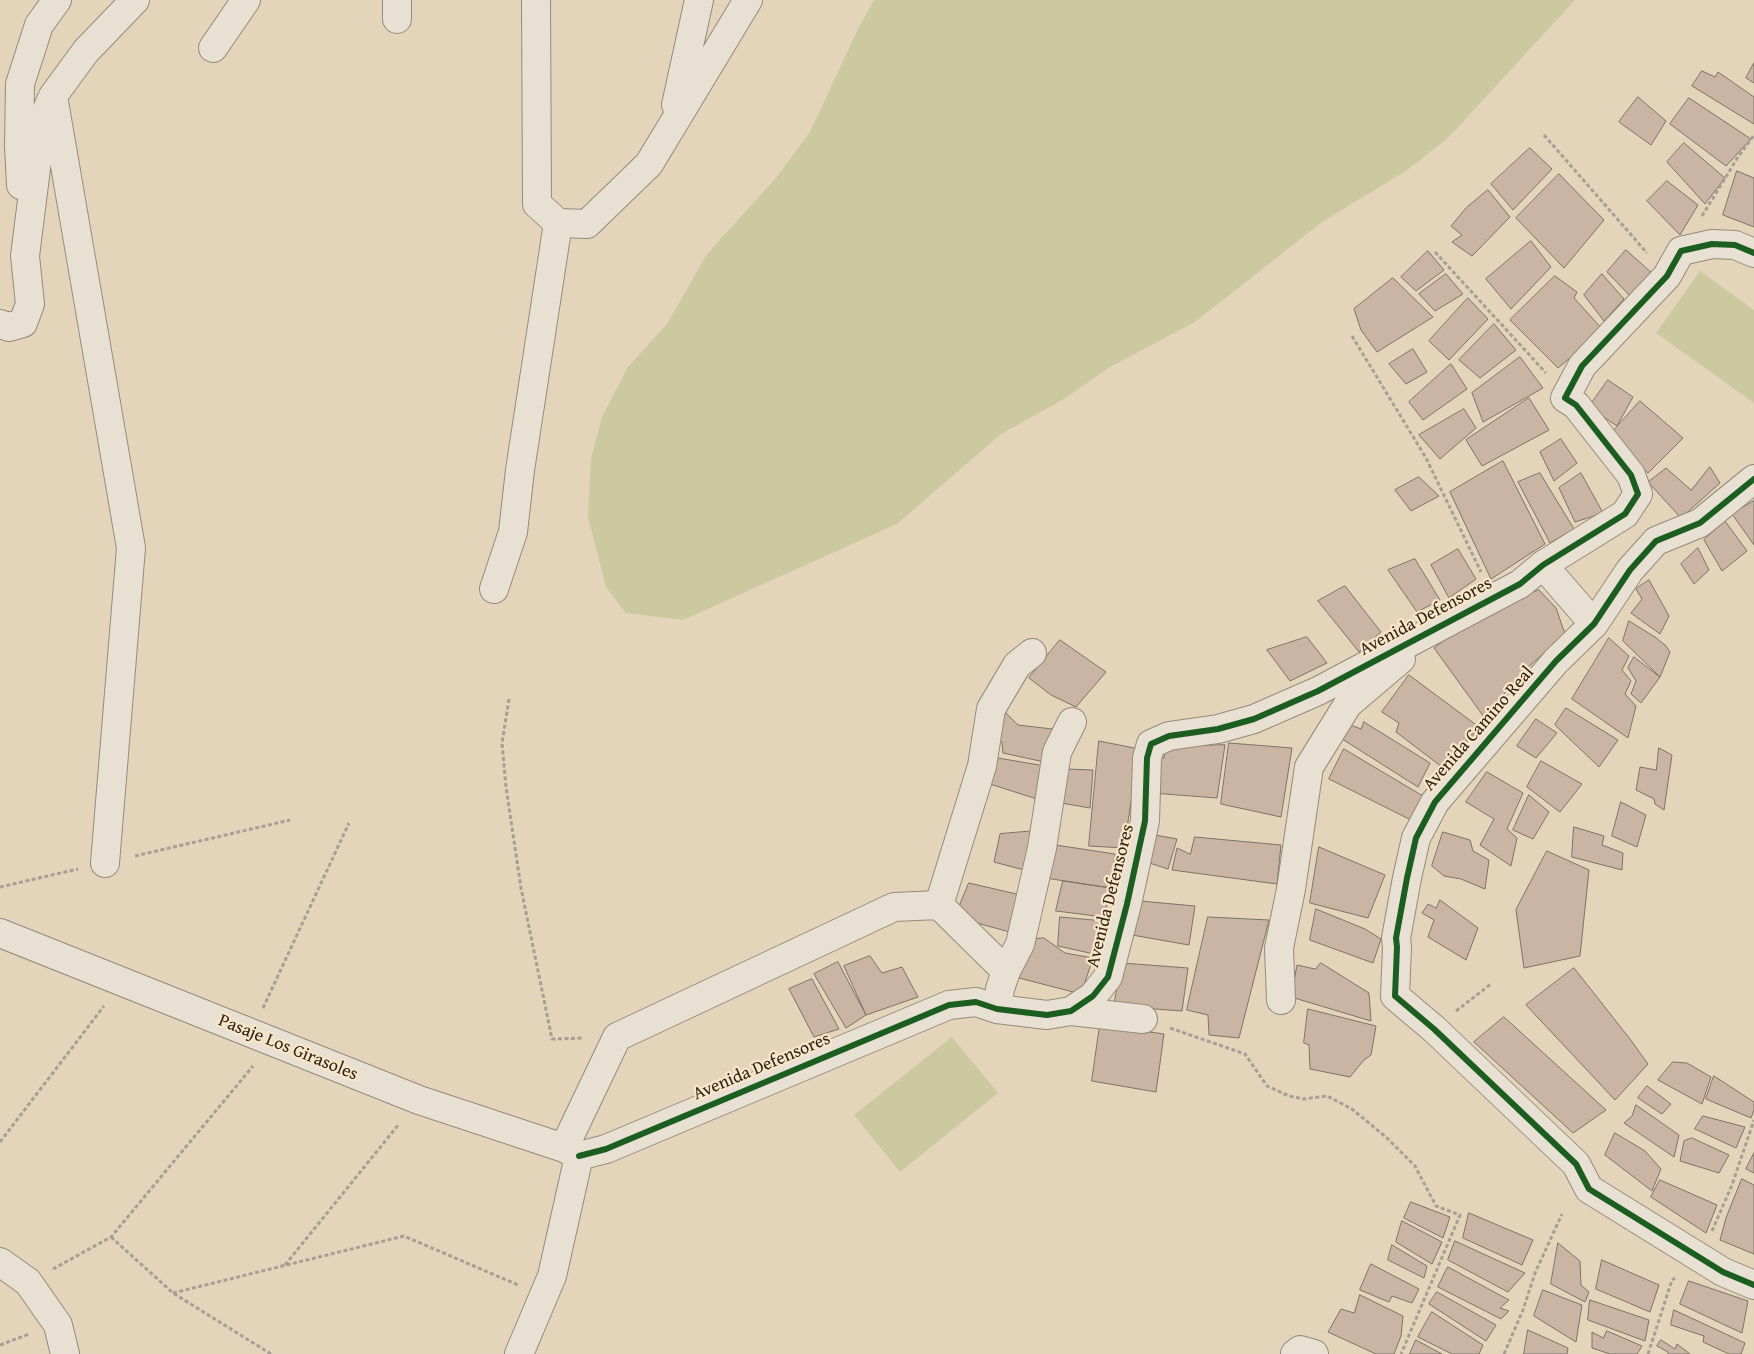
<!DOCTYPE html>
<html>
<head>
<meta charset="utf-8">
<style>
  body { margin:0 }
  canvas { display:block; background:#e3d4ba }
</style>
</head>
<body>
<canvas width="1754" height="1354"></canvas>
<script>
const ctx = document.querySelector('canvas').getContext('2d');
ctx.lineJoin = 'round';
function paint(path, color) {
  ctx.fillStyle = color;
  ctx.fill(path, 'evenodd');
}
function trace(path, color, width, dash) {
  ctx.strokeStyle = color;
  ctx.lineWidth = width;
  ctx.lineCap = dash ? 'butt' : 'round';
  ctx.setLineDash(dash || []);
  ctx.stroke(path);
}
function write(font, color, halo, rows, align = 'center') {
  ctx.font = font + ' "Gentium Book Plus",serif';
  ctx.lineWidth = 4.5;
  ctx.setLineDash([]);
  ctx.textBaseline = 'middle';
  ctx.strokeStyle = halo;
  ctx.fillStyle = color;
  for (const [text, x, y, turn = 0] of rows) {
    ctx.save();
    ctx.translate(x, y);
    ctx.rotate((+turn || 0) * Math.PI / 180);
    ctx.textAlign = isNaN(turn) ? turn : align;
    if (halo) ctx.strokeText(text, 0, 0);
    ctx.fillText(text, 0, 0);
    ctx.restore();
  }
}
paint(new Path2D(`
  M 874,0 L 1575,0 L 1449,137 L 1406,171 L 1322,222 L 1195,322 L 1110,367 L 1064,399 L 1001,434 L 897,524 L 683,620 L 626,613 L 606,587 L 588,517 L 591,459 L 602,417 L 628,367 L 667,324 L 707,254 L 776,178 L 810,132 L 858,29 Z
  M 1700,271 L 1754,310 L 1754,403 L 1656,333 Z
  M 952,1037 L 998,1093 L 900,1172 L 854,1115 Z`), '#ccc9a0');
const building = new Path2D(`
  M 1754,63 L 1754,83 L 1746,78 Z
  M 1702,71 L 1715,77 L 1718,72 L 1754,97 L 1754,124 L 1692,86 Z
  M 1638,97 L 1666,121 L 1651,145 L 1619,122 Z
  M 1689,98 L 1751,139 L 1726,166 L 1670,124 Z
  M 1684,143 L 1725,178 L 1705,204 L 1667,162 Z
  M 1530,148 L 1552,169 L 1513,210 L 1491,184 Z
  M 1737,171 L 1754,178 L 1754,227 L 1723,215 Z
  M 1559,174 L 1604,220 L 1564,268 L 1516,218 Z
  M 1667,181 L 1698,205 L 1680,235 L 1647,201 Z
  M 1488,190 L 1510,217 L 1472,256 L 1452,242 L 1462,235 L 1451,226 L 1466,208 Z
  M 1531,241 L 1551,267 L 1511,309 L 1486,279 Z
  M 1626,250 L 1653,274 L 1631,297 L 1607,272 Z
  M 1428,251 L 1444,270 L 1416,291 L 1401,277 Z
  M 1446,274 L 1463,294 L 1435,311 L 1419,294 Z
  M 1602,274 L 1624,299 L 1604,321 L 1584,295 Z
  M 1555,276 L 1577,292 L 1574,298 L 1603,330 L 1558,368 L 1510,320 Z
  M 1393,278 L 1433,317 L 1377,352 L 1361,330 L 1354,309 Z
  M 1468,298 L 1488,319 L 1449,360 L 1429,341 Z
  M 1494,324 L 1516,350 L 1480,378 L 1459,360 Z
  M 1413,349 L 1427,372 L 1406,384 L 1389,364 Z
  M 1520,357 L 1543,388 L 1483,422 L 1472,393 Z
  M 1451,364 L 1467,389 L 1423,420 L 1409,402 Z
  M 1608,380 L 1633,397 L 1617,426 L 1589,407 Z
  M 1529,398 L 1549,430 L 1482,466 L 1466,440 Z
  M 1640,401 L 1683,438 L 1648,473 L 1608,437 Z
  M 1464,409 L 1476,428 L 1440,459 L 1419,435 Z
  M 1561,439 L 1577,463 L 1554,481 L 1540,452 Z
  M 1503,461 L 1545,544 L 1491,579 L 1450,492 Z
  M 1710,467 L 1720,483 L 1681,518 L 1648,482 L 1666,468 L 1691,490 Z
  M 1540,473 L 1574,529 L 1550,543 L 1518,482 Z
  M 1581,473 L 1603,513 L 1575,522 L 1559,488 Z
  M 1419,477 L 1439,496 L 1411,511 L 1395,490 Z
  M 1754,501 L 1754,545 L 1732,514 Z
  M 1725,521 L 1747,551 L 1722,571 L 1704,540 Z
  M 1698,548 L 1709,570 L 1694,584 L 1681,564 Z
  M 1458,549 L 1476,579 L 1449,598 L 1431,565 Z
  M 1415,559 L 1440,600 L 1417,612 L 1388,570 Z
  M 1649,580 L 1669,616 L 1660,634 L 1631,613 L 1642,599 L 1636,589 Z
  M 1345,586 L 1381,632 L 1359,652 L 1318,601 Z
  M 1539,590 L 1556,608 L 1565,634 L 1525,670 L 1484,717 L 1434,648 L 1479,614 Z
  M 1629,621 L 1655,637 L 1666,646 L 1670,652 L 1660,677 L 1623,641 Z
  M 1307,637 L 1327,663 L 1290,681 L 1267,650 Z
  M 1609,638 L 1629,656 L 1622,670 L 1631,681 L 1625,694 L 1636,706 L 1628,738 L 1572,699 Z
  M 1060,640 L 1106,672 L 1076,707 L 1051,695 L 1029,678 Z
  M 1634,657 L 1660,677 L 1641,703 L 1631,694 L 1636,681 L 1628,668 Z
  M 1409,675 L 1479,727 L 1442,767 L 1396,732 L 1399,723 L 1382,712 Z
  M 1566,708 L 1618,740 L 1599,767 L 1555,725 Z
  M 1003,710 L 1018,725 L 1061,730 L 1049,763 L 1003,753 L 1002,742 L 993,740 Z
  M 1536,719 L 1557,733 L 1536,758 L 1517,746 Z
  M 1364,722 L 1430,763 L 1418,787 L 1339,737 L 1348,724 L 1361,729 Z
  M 1099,741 L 1139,749 L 1124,848 L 1089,846 Z
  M 1229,743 L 1292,748 L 1281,817 L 1221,804 Z
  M 1225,745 L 1217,798 L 1152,793 L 1154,757 L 1164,758 L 1165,747 Z
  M 1659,748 L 1672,755 L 1664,810 L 1655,804 L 1654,799 L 1636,790 L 1640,767 L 1656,770 Z
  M 1344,749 L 1423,796 L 1411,820 L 1329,779 Z
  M 992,757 L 1045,766 L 1040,800 L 990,784 Z
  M 1541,761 L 1582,784 L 1560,812 L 1527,787 Z
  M 1067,769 L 1093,770 L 1090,808 L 1061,803 Z
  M 1487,772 L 1523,793 L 1507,829 L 1517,838 L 1511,866 L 1480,845 L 1494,819 L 1466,802 Z
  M 1529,795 L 1549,812 L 1533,839 L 1513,830 Z
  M 1621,802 L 1646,815 L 1637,847 L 1612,836 Z
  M 1574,827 L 1604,836 L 1602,845 L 1623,853 L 1622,870 L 1572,857 Z
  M 1035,831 L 1028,871 L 994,862 L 1000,834 Z
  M 1443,832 L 1470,840 L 1473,851 L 1489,860 L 1485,889 L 1461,879 L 1444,876 L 1432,866 Z
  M 1150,834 L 1177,839 L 1168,869 L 1143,861 Z
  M 1195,837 L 1281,845 L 1277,884 L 1172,870 L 1177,848 L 1190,854 Z
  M 1049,844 L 1115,854 L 1111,888 L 1039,877 Z
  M 1319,847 L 1385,875 L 1368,918 L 1310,903 Z
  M 1547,851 L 1589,870 L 1580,956 L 1524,968 L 1516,910 Z
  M 1063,881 L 1111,888 L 1104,917 L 1056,911 Z
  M 969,883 L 1025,896 L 1017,934 L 955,917 Z
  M 1440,900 L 1478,928 L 1466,960 L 1428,937 L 1434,920 L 1422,913 L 1428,904 L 1436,908 Z
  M 1140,901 L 1195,906 L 1189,945 L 1132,935 Z
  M 1316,909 L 1365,929 L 1381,939 L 1373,963 L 1310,940 Z
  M 1060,917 L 1104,921 L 1094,954 L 1058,946 Z
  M 1208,917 L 1269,920 L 1239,1038 L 1209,1035 L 1208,1015 L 1187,1010 Z
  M 1044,938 L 1065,953 L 1093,958 L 1081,994 L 1019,978 L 1027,940 Z
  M 870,956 L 882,973 L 902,967 L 918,997 L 866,1015 L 844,966 Z
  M 838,962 L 866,1015 L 846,1028 L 814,974 Z
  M 1122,963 L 1188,968 L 1182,1011 L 1114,1006 Z
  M 1321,963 L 1369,993 L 1371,1021 L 1291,997 L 1297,965 L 1315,969 Z
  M 1574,968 L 1630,1039 L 1648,1064 L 1615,1100 L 1526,1005 Z
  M 812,979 L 839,1029 L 814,1037 L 789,989 Z
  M 1308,1009 L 1376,1026 L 1371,1055 L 1364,1060 L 1350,1077 L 1310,1069 L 1309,1045 L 1304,1043 Z
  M 1504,1017 L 1606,1110 L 1573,1133 L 1474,1042 Z
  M 1100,1025 L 1164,1034 L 1156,1092 L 1092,1081 Z
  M 1673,1062 L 1687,1063 L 1711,1077 L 1702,1104 L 1658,1080 Z
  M 1714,1076 L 1754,1102 L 1754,1110 L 1751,1118 L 1706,1099 Z
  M 1647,1086 L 1671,1104 L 1662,1114 L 1638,1098 Z
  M 1636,1105 L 1679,1135 L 1674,1157 L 1624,1123 L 1632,1116 Z
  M 1703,1116 L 1745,1127 L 1736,1148 L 1695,1129 Z
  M 1615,1133 L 1645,1151 L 1661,1169 L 1652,1191 L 1605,1155 Z
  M 1692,1138 L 1729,1155 L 1719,1173 L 1680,1161 L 1684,1141 Z
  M 1754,1153 L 1754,1173 L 1746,1169 Z
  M 1742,1179 L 1754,1185 L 1754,1254 L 1720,1240 L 1726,1218 Z
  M 1660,1180 L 1717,1205 L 1706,1233 L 1651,1197 Z
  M 1411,1202 L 1450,1217 L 1443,1238 L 1404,1218 Z
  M 1469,1213 L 1533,1240 L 1522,1265 L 1463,1238 Z
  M 1402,1221 L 1442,1242 L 1432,1264 L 1396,1242 Z
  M 1455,1241 L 1525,1273 L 1508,1292 L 1448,1260 Z
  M 1558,1243 L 1580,1261 L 1581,1285 L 1589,1292 L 1585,1302 L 1551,1284 Z
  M 1392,1245 L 1427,1266 L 1424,1278 L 1388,1260 Z
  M 1602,1260 L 1659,1285 L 1650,1312 L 1596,1289 Z
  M 1371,1264 L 1419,1289 L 1412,1303 L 1392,1296 L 1389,1302 L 1360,1290 Z
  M 1448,1267 L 1509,1300 L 1500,1308 L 1509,1311 L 1501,1319 L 1438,1287 Z
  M 1689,1281 L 1748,1301 L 1742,1333 L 1680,1304 Z
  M 1543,1290 L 1582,1305 L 1576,1342 L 1534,1316 Z
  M 1437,1292 L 1496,1325 L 1486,1341 L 1429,1304 Z
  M 1360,1295 L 1403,1316 L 1401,1336 L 1394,1354 L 1376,1354 L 1328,1332 L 1341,1309 L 1354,1313 Z
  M 1590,1300 L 1649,1320 L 1645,1341 L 1588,1320 Z
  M 1674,1310 L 1745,1343 L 1741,1354 L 1729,1354 L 1703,1342 L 1704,1336 L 1671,1325 Z
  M 1432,1312 L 1483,1345 L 1479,1354 L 1452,1354 L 1418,1337 Z
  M 1528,1330 L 1568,1348 L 1567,1354 L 1524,1354 Z
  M 1607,1331 L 1642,1346 L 1637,1354 L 1610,1354 L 1592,1348 L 1592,1332 L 1603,1338 Z
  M 1416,1340 L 1442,1354 L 1410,1354 Z
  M 1661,1340 L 1675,1349 L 1677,1344 L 1690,1354 L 1668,1354 L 1668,1352 L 1657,1346 Z`);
paint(building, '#cab5a5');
trace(building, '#7c7466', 1);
const minor = new Path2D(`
  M 397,0 L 397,19
  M 536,0 L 537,204 L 558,223 L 587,224 L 649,164 L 748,0
  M 213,48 L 246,0
  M 53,96 L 131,548 L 105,863
  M 676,105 L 699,0
  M 21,185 L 19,146 L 20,84 L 39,25 L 57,0
  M 0,324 L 9,327 L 23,323 L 30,304 L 25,256 L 42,121 L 53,96 L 86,51 L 135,0
  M 1754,479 L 1700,523 L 1656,541 L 1630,570 L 1594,624 L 1556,661 L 1435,802 L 1416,838 L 1407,878 L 1396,938 L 1397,947 L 1395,996 L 1434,1029 L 1576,1164 L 1589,1189 L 1723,1272 L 1754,1285
  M 1543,565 L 1594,624
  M 494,589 L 513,532 L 520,470 L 558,223
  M 939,905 L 982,766 L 991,709 L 1017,665 L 1032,653
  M 0,933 L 419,1100 L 564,1148 L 579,1156
  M 1006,971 L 1020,944 L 1042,848 L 1057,752 L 1072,722
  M 1281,1000 L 1279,948 L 1291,889 L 1309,767 L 1348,704 L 1401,659
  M 1071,1011 L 1143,1019
  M 564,1148 L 617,1037 L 894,907 L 939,905 L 1006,971 L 1000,989 L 997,1009
  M 579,1156 L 606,1149 L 949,1005 L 976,1002 L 997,1009 L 1047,1015 L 1071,1011 L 1093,996 L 1108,977 L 1127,904 L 1145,821 L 1147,758 L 1151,744 L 1169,736 L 1218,729 L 1254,719 L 1318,691 L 1520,584 L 1543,565 L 1625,514 L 1638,494 L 1631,475 L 1576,405 L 1565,398 L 1582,366 L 1667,276 L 1681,251 L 1712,244 L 1735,245 L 1754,253
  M 0,1262 L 28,1282 L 58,1325 L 65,1354
  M 519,1354 L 552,1276 L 579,1156
  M 1295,1354 L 1300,1350 L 1314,1354`);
trace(minor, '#958b7c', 30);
trace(new Path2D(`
  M 1544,135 L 1647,253
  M 1702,216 L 1738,157 L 1754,135
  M 1435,252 L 1546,373
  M 1352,336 L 1426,458 L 1481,572
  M 509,699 L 502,743 L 506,787 L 521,888 L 552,1039 L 583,1038
  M 135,856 L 290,820
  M 0,887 L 78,869
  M 263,1008 L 349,823
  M 1456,1011 L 1491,984
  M 1170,1028 L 1245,1054 L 1267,1086 L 1289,1096 L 1304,1099 L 1327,1096 L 1352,1109 L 1387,1138 L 1415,1166 L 1436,1206 L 1460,1215 L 1401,1354
  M 0,1142 L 104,1006
  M 1712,1231 L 1732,1185 L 1754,1120
  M 111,1237 L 173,1293 L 271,1354
  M 285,1265 L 399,1124
  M 53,1269 L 111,1237 L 253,1066
  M 173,1293 L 404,1236 L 518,1285
  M 0,1345 L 29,1334
  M 1504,1354 L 1523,1310 L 1535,1273 L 1562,1214
  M 1648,1354 L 1672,1280 L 1675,1278`), '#a79f95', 3, [4, 2.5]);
trace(minor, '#e7e0d3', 28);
trace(new Path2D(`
  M 1754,479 L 1700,523 L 1656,541 L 1630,570 L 1594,624 L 1556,661 L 1435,802 L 1416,838 L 1407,878 L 1396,938 L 1397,947 L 1395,996 L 1434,1029 L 1576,1164 L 1589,1189 L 1723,1272 L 1754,1285
  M 579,1156 L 606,1149 L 949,1005 L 976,1002 L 997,1009 L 1047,1015 L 1071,1011 L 1093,996 L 1108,977 L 1127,904 L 1145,821 L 1147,758 L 1151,744 L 1169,736 L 1218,729 L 1254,719 L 1318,691 L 1520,584 L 1543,565 L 1625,514 L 1638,494 L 1631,475 L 1576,405 L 1565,398 L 1582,366 L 1667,276 L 1681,251 L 1712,244 L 1735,245 L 1754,253`), '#1b5e20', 6);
write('18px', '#2f241b', '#f8e6c7', [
  ["Avenida Defensores",1426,617,-28],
  ["Avenida Camino Real",1479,729,-49],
  ["Avenida Defensores",1111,896,-76],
  ["Pasaje Los Girasoles",288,1048,22],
  ["Avenida Defensores",762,1067,-23]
]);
</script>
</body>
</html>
